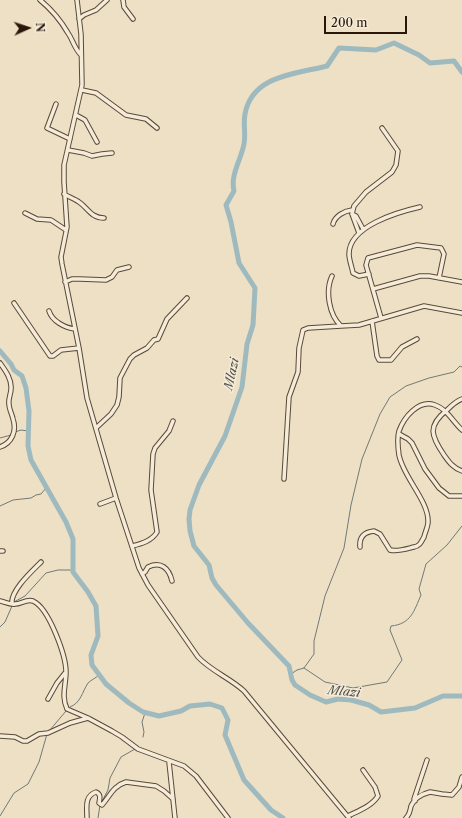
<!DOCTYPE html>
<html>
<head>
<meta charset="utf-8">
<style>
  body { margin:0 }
  #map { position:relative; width:462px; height:818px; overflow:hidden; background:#eee0c5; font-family:"Libre Caslon Text",serif }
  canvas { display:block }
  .north { position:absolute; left:8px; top:8px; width:40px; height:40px; -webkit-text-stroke:3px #f4ebd9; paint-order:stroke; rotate:87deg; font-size:11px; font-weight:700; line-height:16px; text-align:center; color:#2a1709 }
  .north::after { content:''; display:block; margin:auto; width:14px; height:18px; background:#2a1709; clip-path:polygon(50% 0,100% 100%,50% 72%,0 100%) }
  .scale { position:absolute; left:324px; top:16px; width:83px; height:18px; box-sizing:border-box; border:2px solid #2a1709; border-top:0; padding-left:5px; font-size:12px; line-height:14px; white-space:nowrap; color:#2a1709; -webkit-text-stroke:3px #f4ebd9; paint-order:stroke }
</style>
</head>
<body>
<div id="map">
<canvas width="462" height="818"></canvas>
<div class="north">N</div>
<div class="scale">200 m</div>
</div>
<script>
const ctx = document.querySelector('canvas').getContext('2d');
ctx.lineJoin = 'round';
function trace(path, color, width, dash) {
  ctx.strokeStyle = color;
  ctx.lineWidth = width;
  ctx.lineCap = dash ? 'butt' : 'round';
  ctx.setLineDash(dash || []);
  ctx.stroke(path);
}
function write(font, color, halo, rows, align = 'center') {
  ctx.font = font + ' "Libre Caslon Text",serif';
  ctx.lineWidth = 3;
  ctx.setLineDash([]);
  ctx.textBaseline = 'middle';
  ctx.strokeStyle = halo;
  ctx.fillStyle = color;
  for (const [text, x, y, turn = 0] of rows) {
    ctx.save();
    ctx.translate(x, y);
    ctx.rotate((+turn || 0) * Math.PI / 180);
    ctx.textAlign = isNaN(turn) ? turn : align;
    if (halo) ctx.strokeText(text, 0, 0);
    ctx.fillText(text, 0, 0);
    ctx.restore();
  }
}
trace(new Path2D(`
  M 15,432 L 21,430 L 28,431
  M 0,438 L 11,435
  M 0,506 L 13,500 L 31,498 L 36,495 L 41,494 L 46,488
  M 14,602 L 25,596 L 46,573 L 58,570 L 73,570
  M 0,627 L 5,622 L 12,606
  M 304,668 L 325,682 L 353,688 L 387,682 L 402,660 L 390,630 L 391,626 C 411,624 414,611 421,595 L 419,589 L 426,564 L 447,545 L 462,526
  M 291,674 L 297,670 L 304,668 L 314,654 L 314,641 L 325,596 L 344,548 L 351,505 L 362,459 L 380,414 L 390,397 L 406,386 L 429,378 L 454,372 L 460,366 L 462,367
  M 70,707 C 81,703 82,692 88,683 C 91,680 96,678 99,675
  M 50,730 L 66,711
  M 143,737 L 144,732 L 142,722 L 145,713
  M 101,803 L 108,790 L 110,778 L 121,757 L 135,749
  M 0,816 L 14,793 L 28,784 L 39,762 L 47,734
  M 98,818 L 100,805`), '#707976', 1);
trace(new Path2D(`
  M 462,72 L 454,61 L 430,63 L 419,55 L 394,43 L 376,50 L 339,48 L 327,66 C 296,74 252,75 245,114 C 243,124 246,134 244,144 C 241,160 230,175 234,191 L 226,205 L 231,222 L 239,263 L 255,288 L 253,325 L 247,344 L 242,387 L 225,436 L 199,485 L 190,510 L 189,519 L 190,531 L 194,546 L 209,565 L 212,578 L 216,585 L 248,623 L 289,666 L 292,680 L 295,685 L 310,695 L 326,702 L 338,699 L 351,700 L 369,705 L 381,712 L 415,708 L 443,696 L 462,696
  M 0,351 L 11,364 L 14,370 L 22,376 L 26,388 L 29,411 L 28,446 L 31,460 L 66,522 L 73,539 L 73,572 L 88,592 L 96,606 L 98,636 L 91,655 L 92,665 L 106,684 L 129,703 L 143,712 L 159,716 L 181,711 L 190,706 L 210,704 L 222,708 L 228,720 L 225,735 L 244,780 L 271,810 L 283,818`), '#9ebabe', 5);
const minor = new Path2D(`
  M 40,0 C 51,9 61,21 68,33 C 73,40 74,48 81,55
  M 77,0 L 81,34 L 82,85 L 64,165 L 64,182 L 67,227 L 61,257 L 62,264 L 79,348 L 87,398 L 116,498 L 139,568 L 148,585 L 198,657 C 211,671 230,678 244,691 L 349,818
  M 123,0 L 124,7 L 133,19
  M 79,19 L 84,15 L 96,10 L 107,0
  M 82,90 L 96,93 L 126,115 L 146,119 L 157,128
  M 56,104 L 47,128 L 70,139
  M 76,115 L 85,120 L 97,142
  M 68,150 L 84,153 L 92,156 L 102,154 L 112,153
  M 64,194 C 69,197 75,199 79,202 C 88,208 91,218 104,218
  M 25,213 L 37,219 L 51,220 L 66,230
  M 352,214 L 356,216 L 363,229
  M 333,224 C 335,216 344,211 352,210
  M 359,233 L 352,214 L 354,206 L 366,192 L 392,172 L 396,165 L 398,151 L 382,128
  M 369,274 L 359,276 L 353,273 C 352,267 349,260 349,254 C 349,226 398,212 420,207
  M 332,276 C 325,291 329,315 341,326 L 359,325 L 424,306 L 462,313
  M 65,282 L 72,279 L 80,279 L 106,280 L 112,277 L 117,270 L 129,267
  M 373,289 L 420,276 L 429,276 L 462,282
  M 14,303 L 50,356 L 53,356 L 61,350 L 79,348
  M 49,311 C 52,321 65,328 75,329
  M 381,318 L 366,265 L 368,258 L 417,245 L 441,248 L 444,254 L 439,278
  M 372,321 L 377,356 L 379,360 L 391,360 L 402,347 L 417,339
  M 0,363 C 5,370 12,379 11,389 C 11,394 8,399 9,404 C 9,409 12,414 13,419 C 17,431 12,443 0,447
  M 462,399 C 456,401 451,406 447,410 C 427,426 431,436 444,455 C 449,462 453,468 462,471
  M 96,428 L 111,414 L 117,405 L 119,397 L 120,378 L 130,359 L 134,355 L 147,348 L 154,340 L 158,339 L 167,319 L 187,298
  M 399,434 L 408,439 L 412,443 L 425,469 L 439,488 L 449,496 L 462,496
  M 284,479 L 289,397 L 298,372 L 299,348 L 303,330 L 308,328 L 341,326
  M 100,504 L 116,498
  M 132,546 C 141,544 152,541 157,532 L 151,490 L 153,454 L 155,448 L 169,431 L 173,421
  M 360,547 C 359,537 364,532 374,531 L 380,534 L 390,550 C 397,552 406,549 414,547 C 420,546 421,542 424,537 C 425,532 428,527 428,522 C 429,501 403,477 399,455 C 398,448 397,438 399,431 C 404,417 419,399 435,405 C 447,409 453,422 462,430
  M 0,551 L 3,551
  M 142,574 L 145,572 L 148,567 C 161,561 169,568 172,581
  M 0,601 C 5,602 10,605 15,604 C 21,604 26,599 33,601 C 49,608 66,656 66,672 C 66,685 61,696 67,709 L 88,718 L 112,731 L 122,737 L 138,749 L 184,766 L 196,776 L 228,818
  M 12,604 C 10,591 32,571 41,562
  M 48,699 L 57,683 L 65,673
  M 0,736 L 15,737 L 23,741 L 27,741 L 39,734 L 48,733 L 70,723 L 88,718
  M 169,762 L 175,818
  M 415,801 L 414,799 L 427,760
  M 348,816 C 358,811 372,806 378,796 L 375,787 L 363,770
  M 87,818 C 87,808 84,796 96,792 C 101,794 100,798 99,803 L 102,805 C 110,796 113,786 126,782 L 156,786 L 164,791 L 173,799
  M 406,818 C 410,814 410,811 411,806 C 414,799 422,794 430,792 L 442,794 L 452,795 L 459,787 L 462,777`);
trace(minor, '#5b4938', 5.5);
trace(minor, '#f4ebd9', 3.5);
write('italic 12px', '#535048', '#f4ebd9', [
  ["Mlazi",232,374,-78],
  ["Mlazi",344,692,5]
]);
</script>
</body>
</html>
